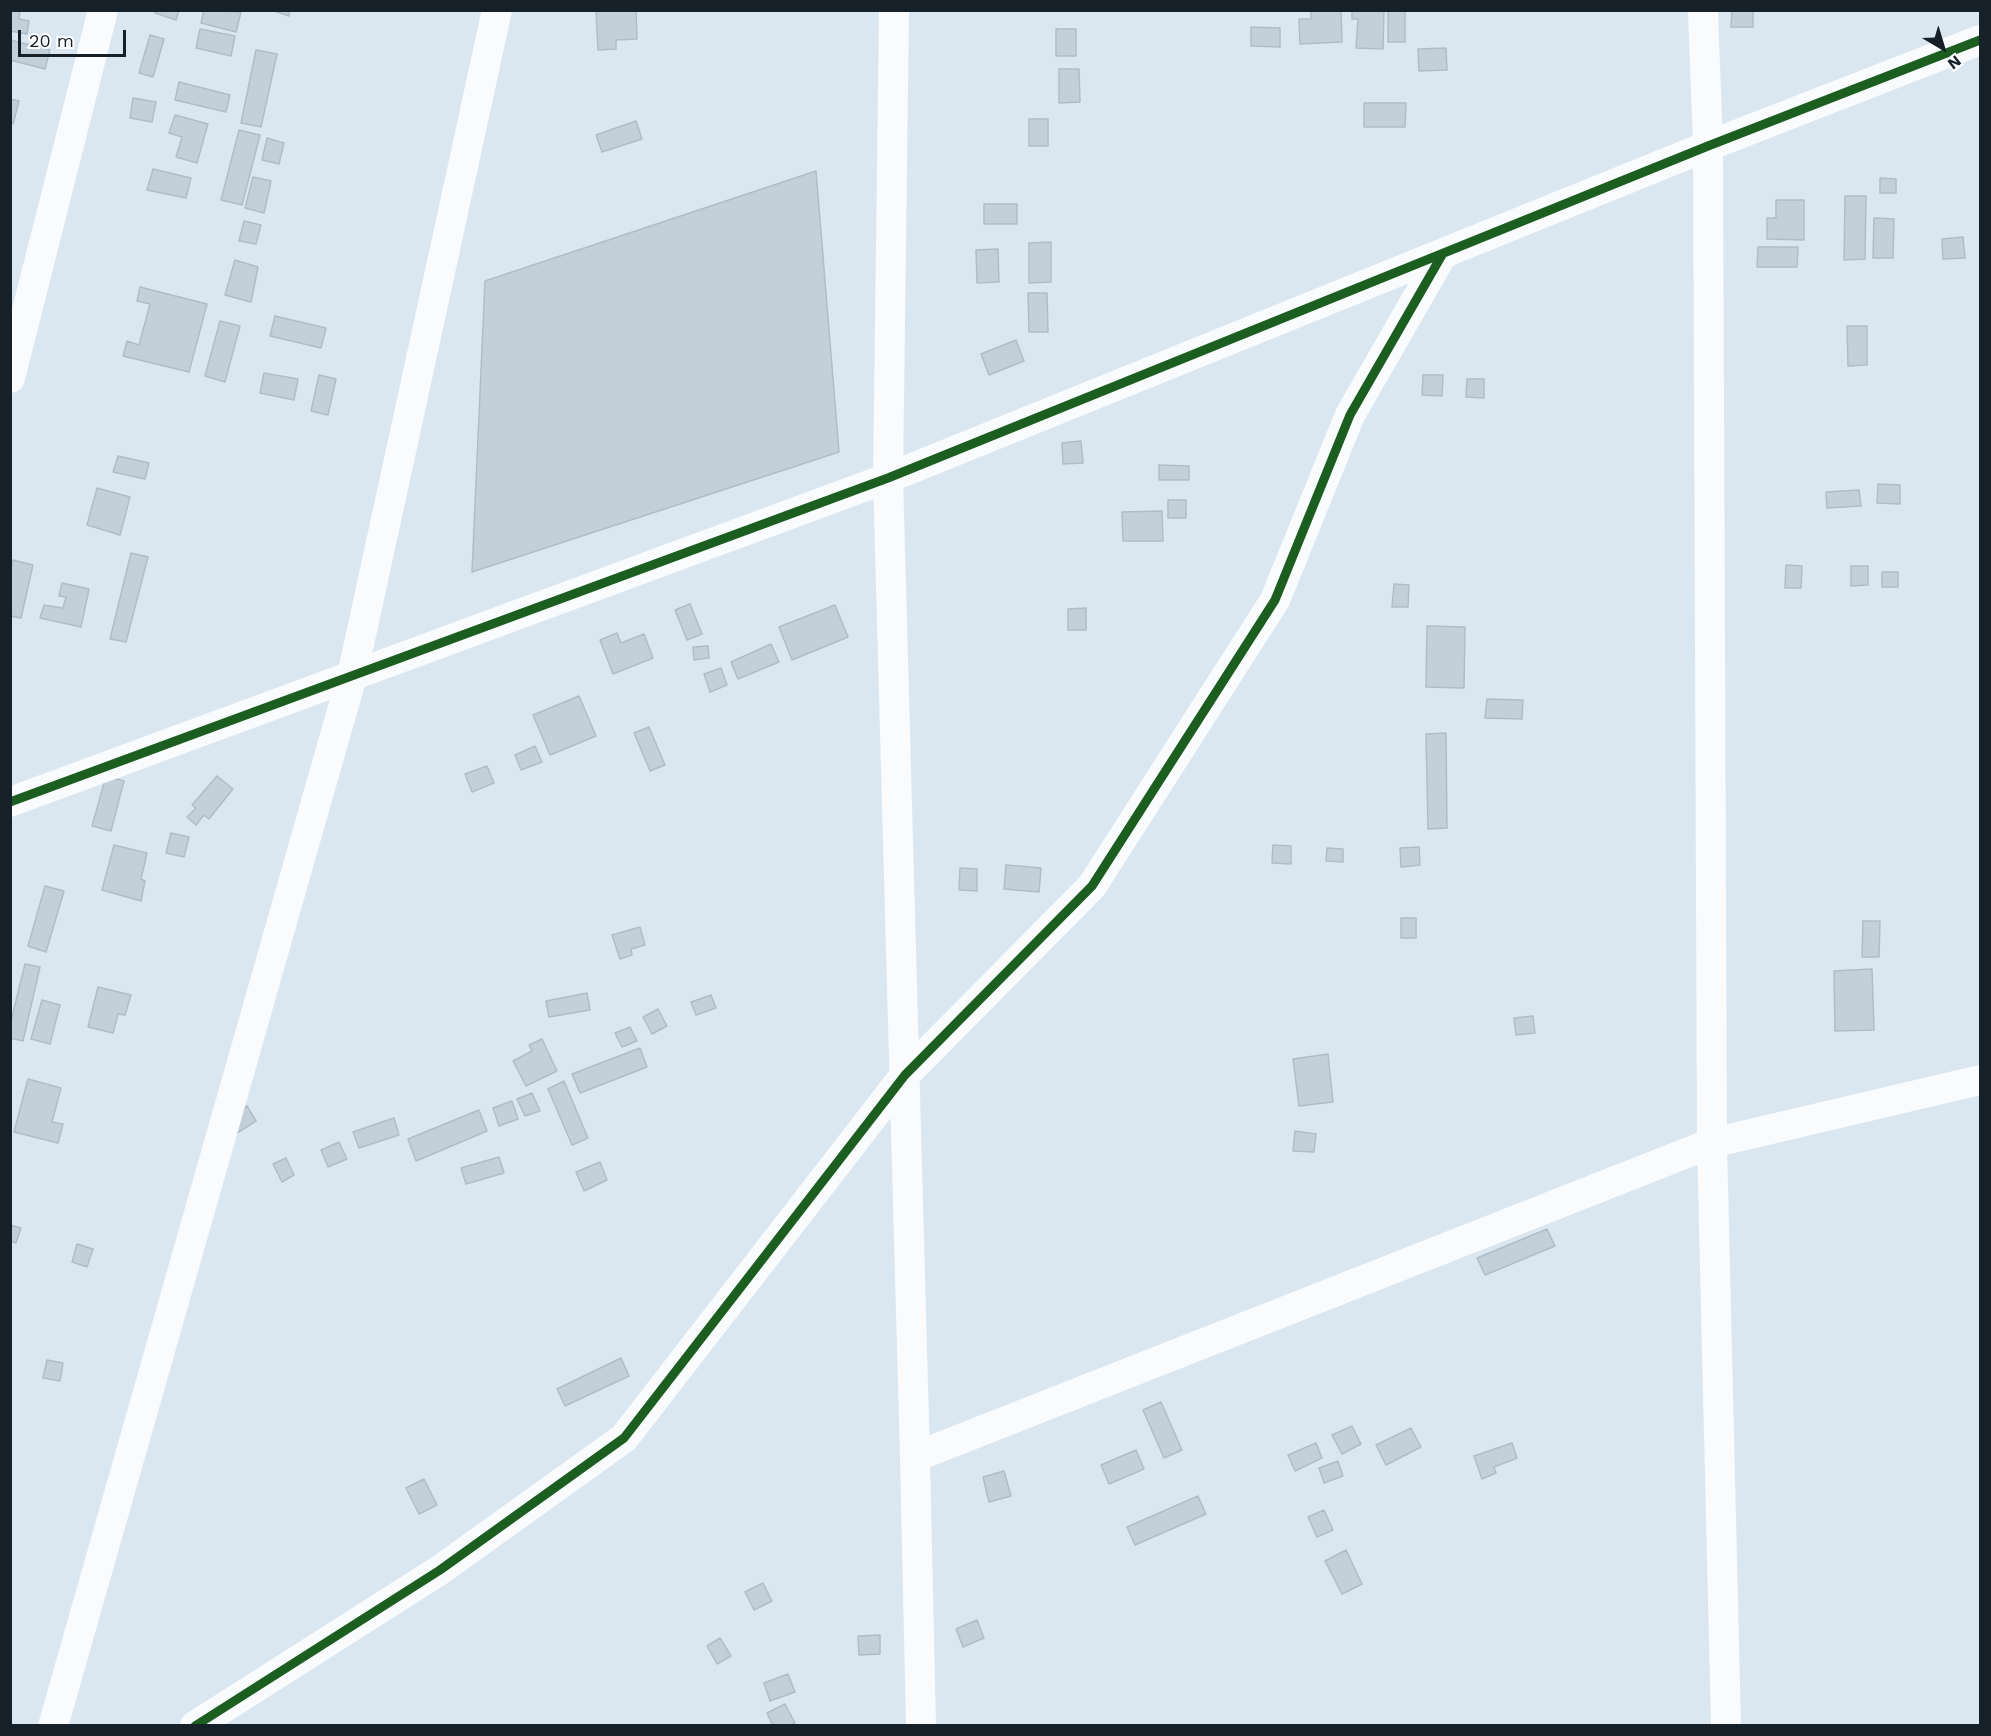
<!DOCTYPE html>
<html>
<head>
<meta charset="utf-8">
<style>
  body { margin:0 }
  #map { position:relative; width:1991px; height:1736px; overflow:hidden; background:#dae7f1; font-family:"Work Sans",sans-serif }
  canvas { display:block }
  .frame { position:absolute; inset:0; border:12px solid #152028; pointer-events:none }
  .north { position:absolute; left:1913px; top:18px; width:60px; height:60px; -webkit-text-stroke:4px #fff; paint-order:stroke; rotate:142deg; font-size:16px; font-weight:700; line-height:24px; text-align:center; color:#152028 }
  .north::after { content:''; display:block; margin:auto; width:21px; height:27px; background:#152028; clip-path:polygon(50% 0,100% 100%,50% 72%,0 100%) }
  .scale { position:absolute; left:18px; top:30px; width:108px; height:27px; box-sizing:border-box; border:3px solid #152028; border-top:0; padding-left:8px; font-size:18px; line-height:21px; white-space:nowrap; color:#152028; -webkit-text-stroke:4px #fff; paint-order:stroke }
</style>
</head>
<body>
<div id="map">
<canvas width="1991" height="1736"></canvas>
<div class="frame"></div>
<div class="north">N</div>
<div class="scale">20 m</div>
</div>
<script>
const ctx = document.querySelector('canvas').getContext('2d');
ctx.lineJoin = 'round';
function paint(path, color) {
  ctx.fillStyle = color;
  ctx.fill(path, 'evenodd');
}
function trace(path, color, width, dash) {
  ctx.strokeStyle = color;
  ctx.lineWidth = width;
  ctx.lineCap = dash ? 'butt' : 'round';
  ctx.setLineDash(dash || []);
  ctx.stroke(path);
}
const building = new Path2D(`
  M 10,10 L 20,10 L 19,19 L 29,21 L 27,34 L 10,31 Z
  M 156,10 L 179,10 L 176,20 L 155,13 Z
  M 204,10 L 241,12 L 236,32 L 201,23 Z
  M 271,10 L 290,10 L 289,16 Z
  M 596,10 L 636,10 L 637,39 L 616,40 L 616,49 L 598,50 Z
  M 1311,10 L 1341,10 L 1342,42 L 1300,44 L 1299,19 L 1311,19 Z
  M 1352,10 L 1384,10 L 1383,49 L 1356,48 L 1358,19 L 1352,19 Z
  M 1388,10 L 1405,10 L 1405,42 L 1388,42 Z
  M 1732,10 L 1753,10 L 1753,27 L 1731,27 Z
  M 1251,27 L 1280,28 L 1280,47 L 1251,46 Z
  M 200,29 L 235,36 L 231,56 L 196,48 Z
  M 1056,29 L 1076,29 L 1076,56 L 1056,56 Z
  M 150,35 L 164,39 L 153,77 L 139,73 Z
  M 10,40 L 50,50 L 45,69 L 10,60 Z
  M 1446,48 L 1447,70 L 1419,71 L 1418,49 Z
  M 256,50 L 277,54 L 261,127 L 241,123 Z
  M 1059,69 L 1079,69 L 1080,102 L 1059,103 Z
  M 179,82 L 230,95 L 226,112 L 175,100 Z
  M 133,98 L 156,102 L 152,122 L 130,118 Z
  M 10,99 L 19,101 L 13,124 L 10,123 Z
  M 1364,103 L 1406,103 L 1405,127 L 1364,127 Z
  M 175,115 L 208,124 L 197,163 L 176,157 L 182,137 L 169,133 Z
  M 1029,119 L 1048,119 L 1048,146 L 1029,146 Z
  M 636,121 L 642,139 L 602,152 L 596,135 Z
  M 239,130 L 260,135 L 242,205 L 221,200 Z
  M 267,138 L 284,143 L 279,164 L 262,160 Z
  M 153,169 L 191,178 L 186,198 L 147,190 Z
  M 816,171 L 839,452 L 472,572 L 485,281 Z
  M 253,177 L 271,181 L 264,213 L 245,208 Z
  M 1880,178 L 1896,179 L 1896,193 L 1880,193 Z
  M 1845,196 L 1866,196 L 1865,259 L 1844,260 Z
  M 1776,200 L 1804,200 L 1804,240 L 1767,239 L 1767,218 L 1776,218 Z
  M 984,204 L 1017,204 L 1017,224 L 984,224 Z
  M 1874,218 L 1894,219 L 1893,258 L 1873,258 Z
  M 244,221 L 261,225 L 256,244 L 239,241 Z
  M 1963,237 L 1965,258 L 1943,259 L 1942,239 Z
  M 1051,242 L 1051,282 L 1029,283 L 1029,243 Z
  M 1758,247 L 1798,247 L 1797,267 L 1757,267 Z
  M 998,249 L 999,282 L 977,283 L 976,250 Z
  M 235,260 L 258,267 L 251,302 L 225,295 Z
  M 140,287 L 207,304 L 189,372 L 123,356 L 127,341 L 139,345 L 150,304 L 137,301 Z
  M 1028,293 L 1047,293 L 1048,332 L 1029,332 Z
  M 275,316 L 326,328 L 321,348 L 270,336 Z
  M 220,321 L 240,326 L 225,382 L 205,376 Z
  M 1847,326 L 1867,326 L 1867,365 L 1848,366 Z
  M 1016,340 L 1024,361 L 989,375 L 981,354 Z
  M 264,373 L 298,379 L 294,400 L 260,393 Z
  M 319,375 L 336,379 L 328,415 L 311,411 Z
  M 1423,375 L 1443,375 L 1442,396 L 1422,395 Z
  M 1467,379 L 1484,379 L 1484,398 L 1466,397 Z
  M 1081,441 L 1083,463 L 1063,464 L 1062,443 Z
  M 118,456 L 149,463 L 145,479 L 113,472 Z
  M 1159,465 L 1189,466 L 1189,480 L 1159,480 Z
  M 1878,484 L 1900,485 L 1900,504 L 1877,503 Z
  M 97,488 L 130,497 L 120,535 L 87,525 Z
  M 1859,490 L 1861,506 L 1827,508 L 1826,492 Z
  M 1168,500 L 1186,500 L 1186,518 L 1168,518 Z
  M 1162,511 L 1163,541 L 1123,541 L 1122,512 Z
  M 131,553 L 148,557 L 126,642 L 110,639 Z
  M 13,560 L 33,565 L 21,618 L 10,616 L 10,571 Z
  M 1786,565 L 1802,566 L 1801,588 L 1785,588 Z
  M 1851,566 L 1868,566 L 1868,585 L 1851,586 Z
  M 1882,572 L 1898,572 L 1898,587 L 1882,587 Z
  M 62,583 L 89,589 L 81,627 L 40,618 L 44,605 L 63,608 L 66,597 L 59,596 Z
  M 1394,584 L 1409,585 L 1408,607 L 1392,607 Z
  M 690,604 L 702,634 L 687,640 L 675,610 Z
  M 835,605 L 848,637 L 792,660 L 779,627 Z
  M 1086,608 L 1086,630 L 1068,630 L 1068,609 Z
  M 1427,626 L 1465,627 L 1464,688 L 1426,687 Z
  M 617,633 L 621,643 L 644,634 L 653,658 L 613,674 L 600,640 Z
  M 771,644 L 779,662 L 738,679 L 731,662 Z
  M 708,646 L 709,658 L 694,660 L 693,647 Z
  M 721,668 L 727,685 L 710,692 L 704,674 Z
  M 579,696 L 596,736 L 550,755 L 533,715 Z
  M 1487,699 L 1523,700 L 1522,719 L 1485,718 Z
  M 649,727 L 665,765 L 650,771 L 634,733 Z
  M 1446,733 L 1447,828 L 1428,829 L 1426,734 Z
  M 535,746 L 542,762 L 521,770 L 515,755 Z
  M 487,766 L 494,783 L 472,792 L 465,774 Z
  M 106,776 L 124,781 L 111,831 L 92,826 Z
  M 217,776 L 233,789 L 209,819 L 204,815 L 196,825 L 187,817 L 196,808 L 192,805 Z
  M 171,833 L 189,837 L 184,857 L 166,853 Z
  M 114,845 L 147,853 L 141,879 L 145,881 L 141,901 L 102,890 Z
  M 1273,845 L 1291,846 L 1291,864 L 1272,863 Z
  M 1419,847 L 1420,865 L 1401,867 L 1400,848 Z
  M 1327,848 L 1343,849 L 1343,862 L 1326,861 Z
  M 1006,865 L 1041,868 L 1039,892 L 1004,889 Z
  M 960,868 L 977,869 L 977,891 L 959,890 Z
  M 45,886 L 64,891 L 46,952 L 28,946 Z
  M 1401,918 L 1416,918 L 1416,938 L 1401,938 Z
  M 1863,921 L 1880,921 L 1879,957 L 1862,957 Z
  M 640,927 L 645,945 L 631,949 L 632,955 L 620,959 L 612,935 Z
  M 25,964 L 40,967 L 23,1041 L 10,1038 L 10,1025 Z
  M 1872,969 L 1874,1030 L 1835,1031 L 1834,971 Z
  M 98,987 L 131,995 L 125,1015 L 118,1014 L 113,1033 L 88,1027 Z
  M 587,993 L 590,1010 L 549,1017 L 546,1001 Z
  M 711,995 L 716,1008 L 696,1015 L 691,1002 Z
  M 42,1000 L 60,1005 L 50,1044 L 31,1039 Z
  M 658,1009 L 667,1026 L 652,1034 L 643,1017 Z
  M 1533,1016 L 1535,1033 L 1516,1035 L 1514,1018 Z
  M 630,1027 L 637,1041 L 622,1047 L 615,1033 Z
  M 542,1039 L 557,1071 L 526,1086 L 513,1061 L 532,1051 L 529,1045 Z
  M 640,1048 L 647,1067 L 580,1093 L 572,1074 Z
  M 1328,1054 L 1333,1102 L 1299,1106 L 1293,1059 Z
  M 28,1079 L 61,1088 L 52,1122 L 63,1124 L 58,1143 L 14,1132 Z
  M 564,1081 L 588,1138 L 572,1145 L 548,1089 Z
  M 532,1093 L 540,1111 L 525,1116 L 517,1099 Z
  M 512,1101 L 518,1119 L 499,1126 L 493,1108 Z
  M 247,1106 L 256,1121 L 237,1133 L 228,1118 Z
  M 479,1110 L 487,1131 L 416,1161 L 408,1139 Z
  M 394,1118 L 399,1135 L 359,1148 L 353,1132 Z
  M 1295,1131 L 1316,1134 L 1314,1152 L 1293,1151 Z
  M 339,1142 L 347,1159 L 328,1167 L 321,1150 Z
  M 499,1157 L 504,1173 L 466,1184 L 461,1168 Z
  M 286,1158 L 294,1175 L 282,1182 L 273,1164 Z
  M 600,1162 L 607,1180 L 584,1191 L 576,1172 Z
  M 10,1225 L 21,1228 L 16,1243 L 10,1241 Z
  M 1547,1229 L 1555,1246 L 1485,1275 L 1477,1258 Z
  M 77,1244 L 93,1249 L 87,1267 L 72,1262 Z
  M 621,1358 L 629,1376 L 565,1406 L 557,1389 Z
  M 47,1360 L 63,1363 L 60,1381 L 43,1378 Z
  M 1161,1402 L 1182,1450 L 1164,1458 L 1143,1410 Z
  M 1352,1426 L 1361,1444 L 1342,1454 L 1332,1435 Z
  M 1411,1428 L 1421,1447 L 1386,1465 L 1376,1445 Z
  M 1316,1443 L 1322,1458 L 1295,1471 L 1288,1455 Z
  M 1512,1443 L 1517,1458 L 1494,1467 L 1496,1473 L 1482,1479 L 1474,1456 Z
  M 1136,1450 L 1144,1469 L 1109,1484 L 1101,1465 Z
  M 1338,1461 L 1343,1476 L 1324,1483 L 1319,1468 Z
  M 1004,1471 L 1011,1496 L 989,1502 L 983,1477 Z
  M 424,1479 L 437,1505 L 419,1514 L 406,1488 Z
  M 1198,1496 L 1206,1514 L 1135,1545 L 1127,1527 Z
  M 1324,1510 L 1333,1530 L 1317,1537 L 1308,1517 Z
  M 1346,1550 L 1362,1584 L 1342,1594 L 1325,1561 Z
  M 763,1583 L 772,1601 L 754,1610 L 745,1592 Z
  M 977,1620 L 984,1638 L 963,1647 L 956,1629 Z
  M 880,1635 L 880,1654 L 859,1655 L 858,1636 Z
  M 720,1638 L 731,1656 L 717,1664 L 707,1646 Z
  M 788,1674 L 795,1692 L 770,1701 L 764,1683 Z
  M 785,1704 L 795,1723 L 789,1726 L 773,1726 L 767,1713 Z`);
paint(building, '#c4d0d9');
trace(building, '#b1bdc6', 1.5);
trace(new Path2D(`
  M 894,10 L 888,478 L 915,1457 L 921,1726
  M 1703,10 L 1708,146 L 1712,1143 L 1726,1726
  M 10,378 L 103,10
  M 10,802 L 888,478 L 1708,146 L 1980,40
  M 915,1457 L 1712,1143 L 1980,1080
  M 53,1726 L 352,676 L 497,10
  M 195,1726 L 440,1570 L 624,1438 L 905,1075 L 1092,886 L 1275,600 L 1350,415 L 1442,255`), '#f9fbfd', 30);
trace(new Path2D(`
  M 10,802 L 888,478 L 1708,146 L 1980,40
  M 195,1726 L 440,1570 L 624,1438 L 905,1075 L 1092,886 L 1275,600 L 1350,415 L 1442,255`), '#1b5e20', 9);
</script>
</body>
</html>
